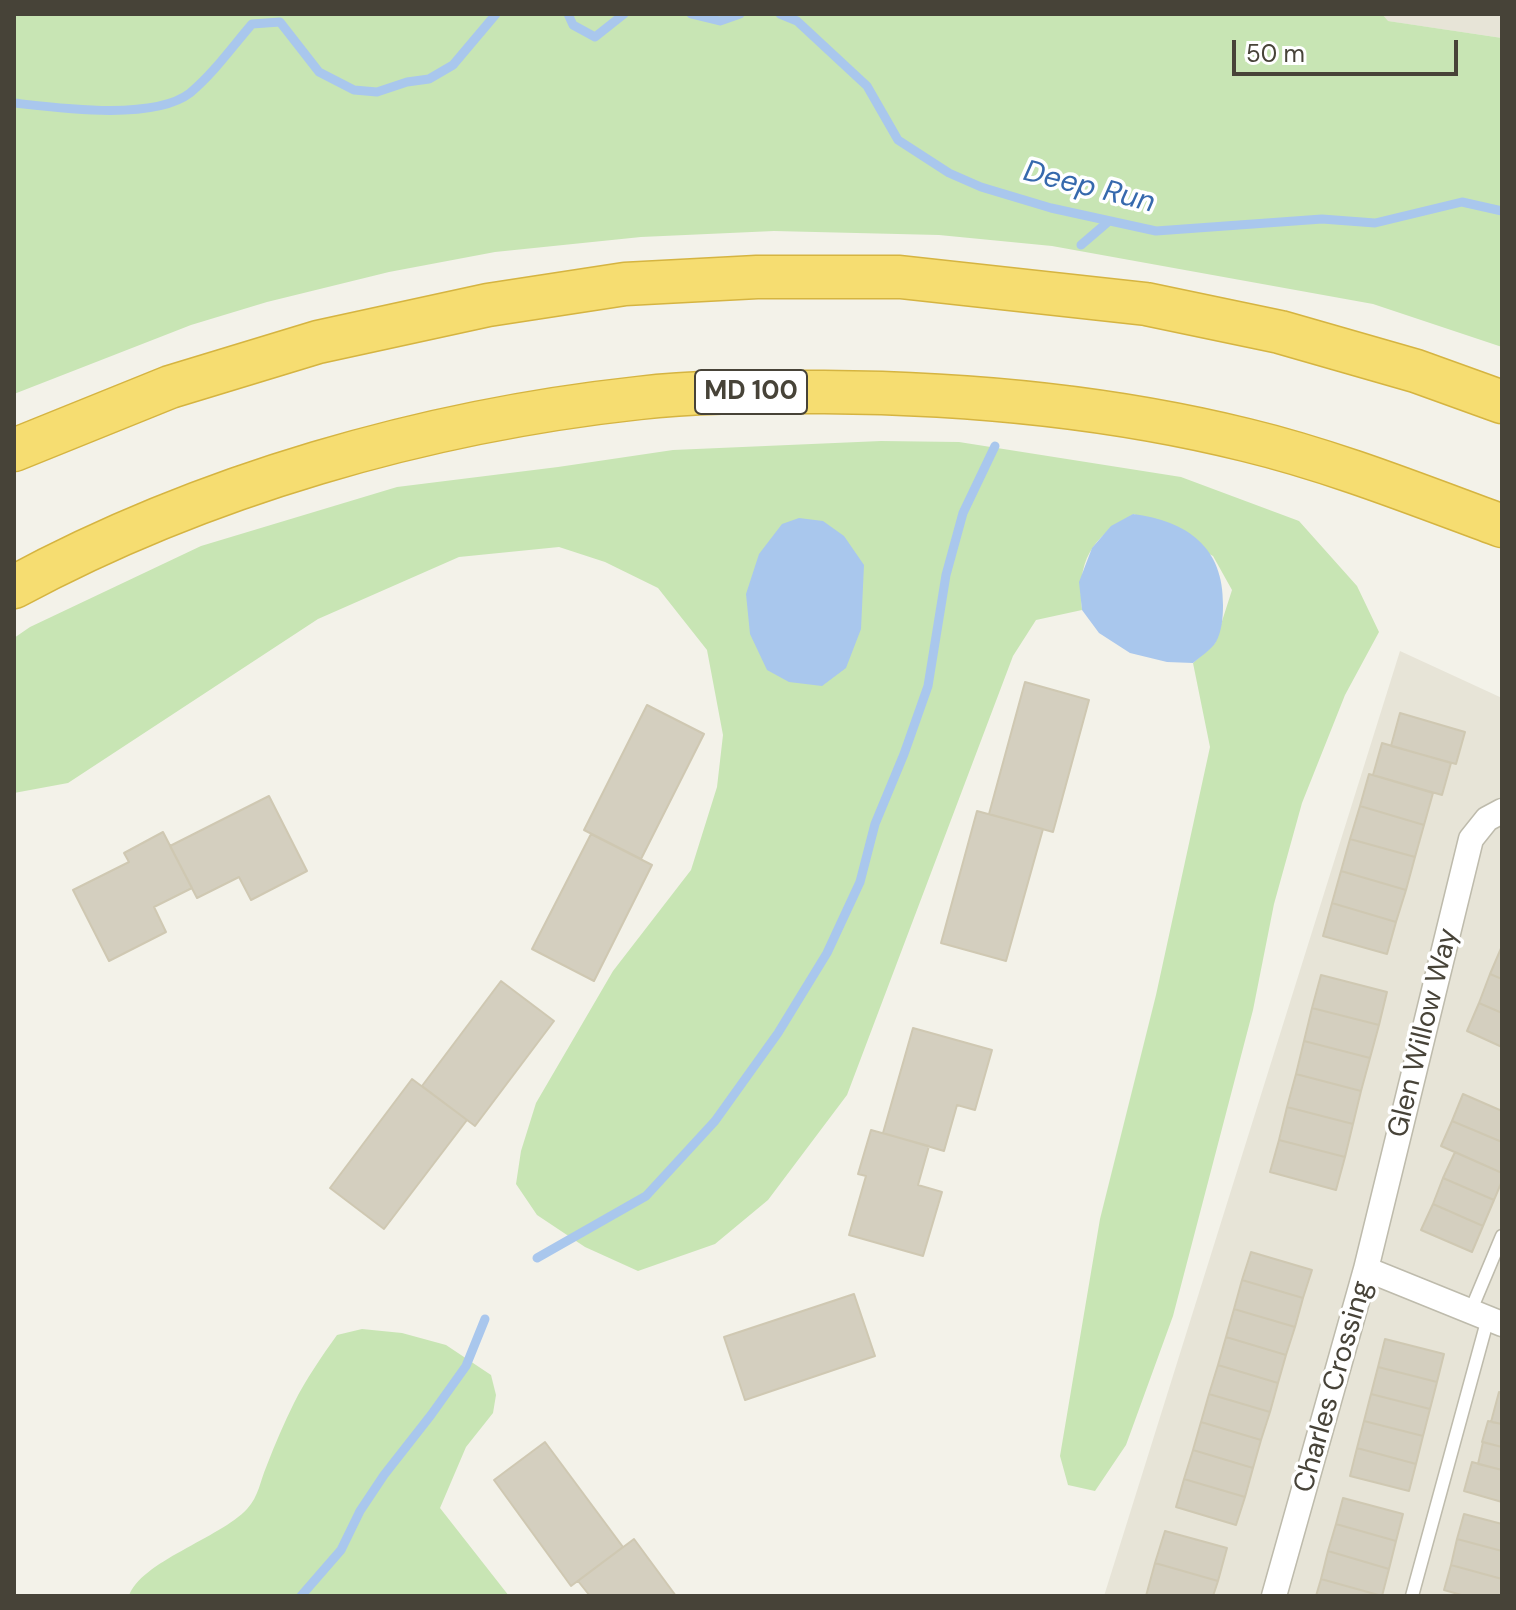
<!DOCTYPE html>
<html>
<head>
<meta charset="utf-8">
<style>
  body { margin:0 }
  #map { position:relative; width:1516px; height:1610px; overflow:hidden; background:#f3f2e9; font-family:"DM Sans",sans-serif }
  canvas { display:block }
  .frame { position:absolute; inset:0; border:16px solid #474338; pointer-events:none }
  .scale { position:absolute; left:1232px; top:40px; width:226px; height:36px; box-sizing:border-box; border:4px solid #474338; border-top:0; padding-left:10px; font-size:24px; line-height:28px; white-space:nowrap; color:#474338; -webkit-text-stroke:6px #fff; paint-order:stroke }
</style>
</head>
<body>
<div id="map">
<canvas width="1516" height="1610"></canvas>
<div class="frame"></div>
<div class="scale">50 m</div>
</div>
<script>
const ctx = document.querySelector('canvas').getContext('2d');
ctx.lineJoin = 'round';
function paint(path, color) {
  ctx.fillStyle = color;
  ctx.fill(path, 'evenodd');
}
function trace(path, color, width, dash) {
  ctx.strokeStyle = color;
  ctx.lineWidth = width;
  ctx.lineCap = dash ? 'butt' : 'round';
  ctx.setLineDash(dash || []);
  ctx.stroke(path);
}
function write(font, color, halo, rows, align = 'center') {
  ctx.font = font + ' "DM Sans",sans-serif';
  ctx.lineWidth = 7;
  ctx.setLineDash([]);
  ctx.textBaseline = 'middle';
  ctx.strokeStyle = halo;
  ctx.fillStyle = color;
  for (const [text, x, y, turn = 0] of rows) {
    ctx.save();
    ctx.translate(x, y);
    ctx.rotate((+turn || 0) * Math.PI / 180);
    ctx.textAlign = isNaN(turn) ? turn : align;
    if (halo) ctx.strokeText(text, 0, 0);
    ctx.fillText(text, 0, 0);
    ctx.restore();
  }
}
paint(new Path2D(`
  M 1382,14 L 1502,14 L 1502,38 L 1387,21 Z
  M 1400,651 L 1502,698 L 1502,1596 L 1104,1596 Z`), '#e7e4d7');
paint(new Path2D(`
  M 14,14 L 1382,14 L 1388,21 L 1502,38 L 1502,347 L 1373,304 L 1052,246 L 939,235 L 774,231 L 641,237 L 495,252 L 389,272 L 267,302 L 191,325 L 14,394 Z
  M 881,441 L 959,442 L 1181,477 L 1299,521 L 1357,586 L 1379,632 L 1345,695 L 1302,803 L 1274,904 L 1253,1010 L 1173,1316 L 1126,1445 L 1095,1491 L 1068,1485 L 1060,1456 L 1100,1219 L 1156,995 L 1210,747 L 1193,663 L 1215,643 L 1232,590 L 1213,556 L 1134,514 C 1090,538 1077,561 1082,610 L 1036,620 L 1013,656 L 847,1095 L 768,1200 L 715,1244 L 638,1271 L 585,1247 L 537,1215 L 516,1184 L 521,1151 L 536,1103 L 613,971 L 691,870 L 717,787 L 723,735 L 707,650 L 658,588 L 605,562 L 559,547 L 459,557 L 318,619 L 68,783 L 14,793 L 14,638 L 30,627 L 201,546 L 397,487 L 558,467 L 673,450 Z
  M 362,1329 L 402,1333 L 446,1345 L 491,1375 L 496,1395 L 493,1413 L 466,1447 L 440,1508 L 509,1596 L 129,1596 C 140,1562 220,1538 247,1509 C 259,1496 260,1481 267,1465 C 275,1444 284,1423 294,1403 C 306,1379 322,1356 337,1335 Z`), '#c8e5b4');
paint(new Path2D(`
  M 1133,514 C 1187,521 1224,547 1223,605 C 1223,617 1222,631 1216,642 C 1211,650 1200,657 1193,663 L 1167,662 L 1130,653 L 1099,633 L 1082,610 L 1079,582 L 1092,548 L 1111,526 Z
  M 799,518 L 823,521 L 844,536 L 864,565 L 861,629 L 846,668 L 822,686 L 789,682 L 767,670 L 750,634 L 746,594 L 759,554 L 782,524 Z`), '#a9c7ed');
trace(new Path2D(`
  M 568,14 L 573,25 L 595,37 L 624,14
  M 691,14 L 720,21 L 740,14
  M 780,14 L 797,21 L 867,86 L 898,140 L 949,173 L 981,187 L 1051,208 L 1156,231 L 1322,219 L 1375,223 L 1462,202 L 1502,211
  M 14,103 C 58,108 154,121 190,93 C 214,73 232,47 252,24 L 280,22 L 319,72 L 354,90 L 377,92 L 407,82 L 429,79 L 453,65 L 496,14
  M 1081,245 L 1109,221
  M 537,1258 L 646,1196 L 715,1121 L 778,1033 L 827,953 L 860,882 L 875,824 L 904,754 L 928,686 L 946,575 L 963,513 L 995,446
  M 301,1596 L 341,1550 L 360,1511 L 384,1475 L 431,1415 L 466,1366 L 485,1319`), '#a9c7ed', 9);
const building = new Path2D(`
  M 1025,682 L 1089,700 L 1053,832 L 989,814 Z
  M 647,705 L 704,734 L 641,859 L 584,830 Z
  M 1400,713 L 1465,732 L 1456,764 L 1391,746 Z
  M 1382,743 L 1451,763 L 1442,795 L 1373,775 Z
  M 1369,774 L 1433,793 L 1424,825 L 1360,806 Z
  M 269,796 L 307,871 L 251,900 L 239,877 L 197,898 L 170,846 Z
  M 1360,806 L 1424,825 L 1415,857 L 1350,839 Z
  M 977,811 L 1043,829 L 1006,961 L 941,943 Z
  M 163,832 L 192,888 L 154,907 L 166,932 L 109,961 L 73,890 L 129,862 L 124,853 Z
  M 591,834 L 652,865 L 594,981 L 532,949 Z
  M 1350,839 L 1415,857 L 1406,890 L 1341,871 Z
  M 1341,871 L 1406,890 L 1396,922 L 1332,903 Z
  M 1332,903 L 1396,922 L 1387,954 L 1323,936 Z
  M 1502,946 L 1502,979 L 1490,974 Z
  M 1490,974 L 1502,979 L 1502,1013 L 1479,1003 Z
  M 1321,975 L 1387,992 L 1379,1025 L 1312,1008 Z
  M 501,981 L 554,1021 L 475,1126 L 422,1086 Z
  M 1479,1003 L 1502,1013 L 1502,1047 L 1467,1031 Z
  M 1312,1008 L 1379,1025 L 1370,1058 L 1304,1041 Z
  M 913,1028 L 992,1050 L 975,1110 L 957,1105 L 944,1151 L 883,1133 Z
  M 1304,1041 L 1370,1058 L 1361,1091 L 1296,1074 Z
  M 1296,1074 L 1361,1091 L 1353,1124 L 1287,1107 Z
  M 412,1079 L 467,1120 L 384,1229 L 330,1188 Z
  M 1463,1094 L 1502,1111 L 1502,1142 L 1452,1121 Z
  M 1287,1107 L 1353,1124 L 1345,1157 L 1279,1140 Z
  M 1452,1121 L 1502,1142 L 1502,1173 L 1441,1146 Z
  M 871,1130 L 929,1146 L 918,1185 L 942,1192 L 923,1256 L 849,1235 L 866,1176 L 858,1174 Z
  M 1279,1140 L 1345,1157 L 1336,1190 L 1270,1172 Z
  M 1455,1152 L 1502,1173 L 1502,1181 L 1494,1200 L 1443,1178 Z
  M 1443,1178 L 1494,1200 L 1483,1226 L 1433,1204 Z
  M 1433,1204 L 1483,1226 L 1472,1252 L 1421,1230 Z
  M 1251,1252 L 1312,1270 L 1303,1298 L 1242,1280 Z
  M 1242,1280 L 1303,1298 L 1295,1327 L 1234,1309 Z
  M 854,1294 L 875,1356 L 745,1400 L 724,1337 Z
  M 1234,1309 L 1295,1327 L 1286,1355 L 1226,1337 Z
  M 1226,1337 L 1286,1355 L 1278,1383 L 1218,1365 Z
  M 1385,1339 L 1444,1354 L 1437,1382 L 1378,1367 Z
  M 1218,1365 L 1278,1383 L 1270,1412 L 1209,1394 Z
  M 1378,1367 L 1437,1382 L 1430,1409 L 1371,1394 Z
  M 1499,1392 L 1502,1393 L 1502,1424 L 1491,1422 Z
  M 1209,1394 L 1270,1412 L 1261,1440 L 1201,1422 Z
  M 1371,1394 L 1430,1409 L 1423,1436 L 1364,1421 Z
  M 1364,1421 L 1423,1436 L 1416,1464 L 1357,1448 Z
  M 1488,1421 L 1502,1424 L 1502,1447 L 1482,1442 Z
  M 1201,1422 L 1261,1440 L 1253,1468 L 1193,1450 Z
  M 545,1442 L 623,1547 L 571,1586 L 494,1480 Z
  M 1483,1442 L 1502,1447 L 1502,1470 L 1478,1464 Z
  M 1357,1448 L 1416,1464 L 1409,1491 L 1350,1476 Z
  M 1193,1450 L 1253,1468 L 1245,1497 L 1184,1479 Z
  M 1472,1462 L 1502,1470 L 1502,1502 L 1464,1491 Z
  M 1184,1479 L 1245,1497 L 1236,1525 L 1176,1507 Z
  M 1343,1498 L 1403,1514 L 1396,1541 L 1336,1524 Z
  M 1464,1514 L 1502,1524 L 1502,1551 L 1457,1539 Z
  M 1336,1524 L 1396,1541 L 1389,1569 L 1328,1551 Z
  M 1165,1531 L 1227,1548 L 1218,1581 L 1155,1563 Z
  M 634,1539 L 676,1596 L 590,1596 L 578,1581 Z
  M 1457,1539 L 1502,1551 L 1502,1579 L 1451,1565 Z
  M 1328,1551 L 1389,1569 L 1382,1596 L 1321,1579 Z
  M 1155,1563 L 1218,1581 L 1213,1596 L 1146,1596 Z
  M 1451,1565 L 1502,1579 L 1502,1596 L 1465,1596 L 1444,1590 Z
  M 1321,1579 L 1382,1596 L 1316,1596 Z`);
paint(building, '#d4cfbf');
trace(building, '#cfc8b2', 2);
const service = new Path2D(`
  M 1471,1310 L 1502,1236
  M 1412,1596 L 1488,1318`);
const minor = new Path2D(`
  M 1366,1269 L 1471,839 L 1487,819 L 1502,811
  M 1274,1596 L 1366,1269 L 1502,1324`);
const motorway = new Path2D(`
  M 14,450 L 170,387 L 318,342 L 488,305 L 625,284 L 757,277 L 900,277 L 1146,304 L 1280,332 L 1416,371 L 1502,402
  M 14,587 C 203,485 426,421 639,398 C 700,391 763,392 824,392 C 966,393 1108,406 1246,440 C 1333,461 1418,495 1502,526`);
trace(service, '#bebbac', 15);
trace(minor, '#bebbac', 27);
trace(motorway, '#d5b441', 45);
trace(service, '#fff', 12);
trace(minor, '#fff', 24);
trace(motorway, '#f6dd71', 42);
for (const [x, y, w] of [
  [751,392,112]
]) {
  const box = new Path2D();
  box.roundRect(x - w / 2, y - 22, w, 44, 6);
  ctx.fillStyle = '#fff';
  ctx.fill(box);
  trace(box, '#474338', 2);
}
write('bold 26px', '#474338', null, [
  ["MD 100",751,392]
]);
write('28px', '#474338', '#fff', [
  ["Glen Willow Way",1424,1033,-76],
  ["Charles Crossing",1334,1387,-74]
]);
write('italic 30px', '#3669ad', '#fff', [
  ["Deep Run",1089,188,14]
]);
</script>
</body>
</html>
